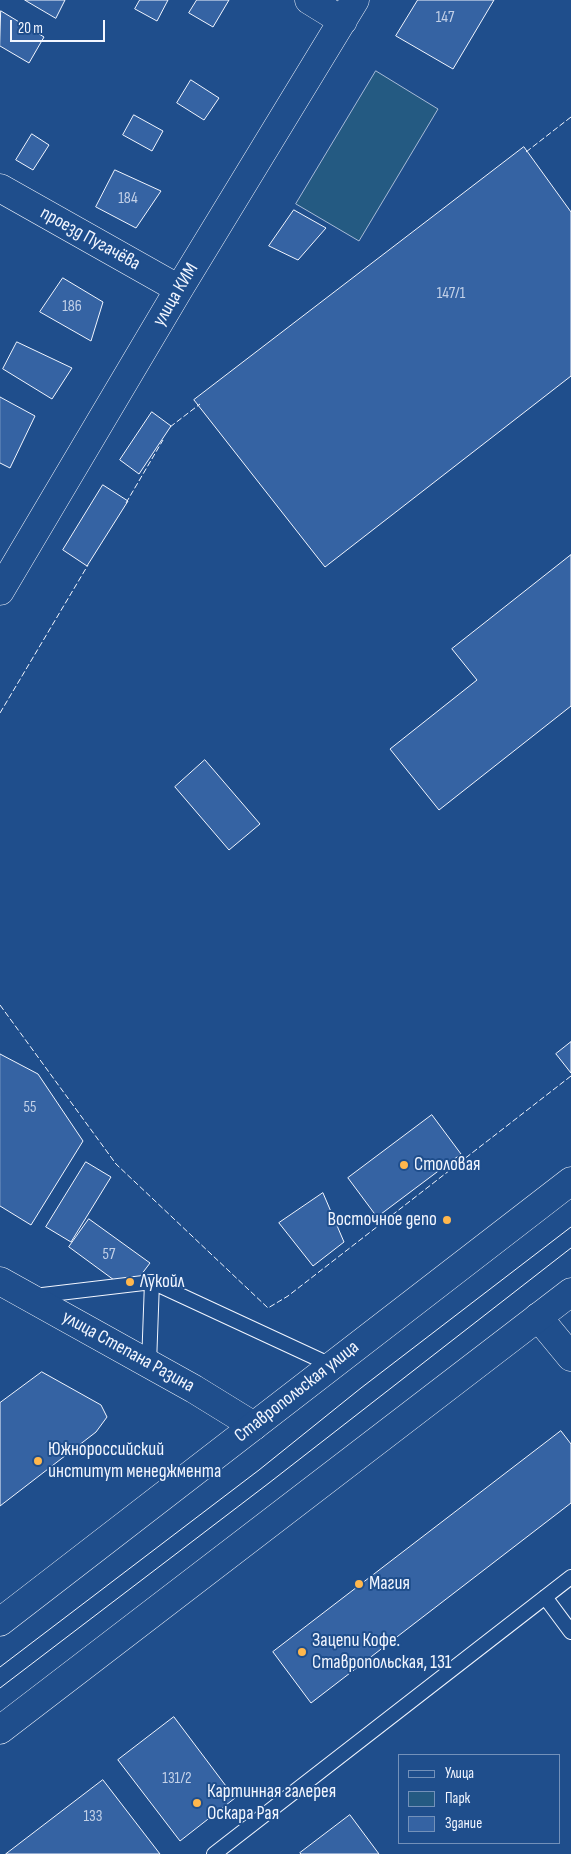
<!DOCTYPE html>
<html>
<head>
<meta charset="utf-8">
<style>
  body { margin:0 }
  #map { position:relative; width:571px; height:1854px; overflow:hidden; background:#1f4e8c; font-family:"Sofia Sans Condensed",sans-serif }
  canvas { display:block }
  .legend { position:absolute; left:398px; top:1754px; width:162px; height:90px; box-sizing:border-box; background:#1f4e8c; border:1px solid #7391ba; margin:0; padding:6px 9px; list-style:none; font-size:15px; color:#f2f6ff }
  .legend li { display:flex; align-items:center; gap:10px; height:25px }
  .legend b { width:25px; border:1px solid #7391ba }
  .scale { position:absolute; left:10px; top:20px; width:95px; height:22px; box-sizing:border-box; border:2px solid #f2f6ff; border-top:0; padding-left:6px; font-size:15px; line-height:18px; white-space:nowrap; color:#f2f6ff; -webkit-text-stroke:4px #1f4e8c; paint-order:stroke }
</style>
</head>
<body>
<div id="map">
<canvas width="571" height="1854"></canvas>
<ul class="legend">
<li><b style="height:6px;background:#1f4e8c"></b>Улица</li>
<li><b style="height:14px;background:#245a82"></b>Парк</li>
<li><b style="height:14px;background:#3563a3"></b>Здание</li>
</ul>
<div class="scale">20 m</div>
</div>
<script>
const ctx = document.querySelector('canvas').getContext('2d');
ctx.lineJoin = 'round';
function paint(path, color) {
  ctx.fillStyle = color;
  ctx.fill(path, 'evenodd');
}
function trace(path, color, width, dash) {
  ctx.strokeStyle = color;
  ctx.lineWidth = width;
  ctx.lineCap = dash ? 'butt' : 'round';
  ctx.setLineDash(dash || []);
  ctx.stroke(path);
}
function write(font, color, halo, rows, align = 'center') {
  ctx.font = font + ' "Sofia Sans Condensed",sans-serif';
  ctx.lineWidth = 4;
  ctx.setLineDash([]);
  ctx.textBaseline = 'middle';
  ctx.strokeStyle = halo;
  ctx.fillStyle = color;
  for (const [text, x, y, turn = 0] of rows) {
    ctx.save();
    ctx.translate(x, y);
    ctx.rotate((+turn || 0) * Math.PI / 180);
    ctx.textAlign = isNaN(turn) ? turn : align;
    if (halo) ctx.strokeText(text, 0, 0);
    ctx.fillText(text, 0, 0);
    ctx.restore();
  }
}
const green = new Path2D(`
  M 376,71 L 438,109 L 359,241 L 296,204 Z`);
paint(green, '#245a82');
trace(green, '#a8bbd7', 1);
const building = new Path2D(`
  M 25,0 L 65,0 L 56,18 Z
  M 140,0 L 168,0 L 157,21 L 135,9 Z
  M 197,0 L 229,0 L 213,27 L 189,13 Z
  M 418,0 L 494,0 L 453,69 L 396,36 Z
  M 1,11 L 44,37 L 29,63 L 0,46 Z
  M 191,80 L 219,98 L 204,120 L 177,103 Z
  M 134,115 L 163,131 L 152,151 L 123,135 Z
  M 32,134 L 49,145 L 33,170 L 16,160 Z
  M 524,147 L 571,212 L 571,376 L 325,567 L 194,400 Z
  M 115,170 L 161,191 L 136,228 L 96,207 Z
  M 294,210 L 326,228 L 298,260 L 269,246 Z
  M 63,278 L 103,302 L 91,341 L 40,312 Z
  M 17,342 L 72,368 L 52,399 L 3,369 Z
  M 0,397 L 35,416 L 10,468 L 0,463 Z
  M 152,412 L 171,426 L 139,474 L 120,460 Z
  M 103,485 L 128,501 L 87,566 L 63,550 Z
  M 571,555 L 571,706 L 439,810 L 390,749 L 477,680 L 452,649 Z
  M 205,760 L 260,824 L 229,850 L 175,787 Z
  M 571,1042 L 571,1073 L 556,1054 Z
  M 0,1054 L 38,1074 L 83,1141 L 31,1225 L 0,1206 Z
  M 432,1115 L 461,1154 L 377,1217 L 348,1178 Z
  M 86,1162 L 111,1177 L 71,1242 L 46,1227 Z
  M 323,1193 L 344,1242 L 313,1266 L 279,1223 Z
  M 89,1219 L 150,1263 L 129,1291 L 69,1247 Z
  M 42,1372 L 101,1405 L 107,1417 L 96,1432 L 0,1506 L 0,1403 Z
  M 561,1431 L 571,1444 L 571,1503 L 311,1703 L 273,1652 Z
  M 174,1717 L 235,1798 L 180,1841 L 118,1760 Z
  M 103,1780 L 160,1854 L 6,1854 Z
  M 350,1815 L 379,1854 L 301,1854 L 300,1853 Z`);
paint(building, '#3563a3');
trace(building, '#f2f6ff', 1);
const service = new Path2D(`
  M 34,1296 L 152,1282 L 331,1365
  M 149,1364 L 152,1282
  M 545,1597 L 571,1632
  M 214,1854 L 571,1577`);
const minor = new Path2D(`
  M 309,0 L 343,21
  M 0,188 L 179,289
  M 0,591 L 179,289 L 355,0
  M 0,1281 L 194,1389 L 254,1426`);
const secondary = new Path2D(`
  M 538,1317 L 571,1357`);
const primary = new Path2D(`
  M 0,1622 L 571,1181
  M 0,1730 L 571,1292`);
trace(service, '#f2f6ff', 16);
trace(minor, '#f2f6ff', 29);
trace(secondary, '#f2f6ff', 29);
trace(primary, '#f2f6ff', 29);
trace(service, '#1f4e8c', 14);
trace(minor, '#1f4e8c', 28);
trace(secondary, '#1f4e8c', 28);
trace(primary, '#1f4e8c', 28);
trace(new Path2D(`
  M 0,1667 L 259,1470 L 361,1388 L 571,1227
  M 0,1688 L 269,1483 L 571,1248`), '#f2f6ff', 1);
trace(new Path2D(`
  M 526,152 L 571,117
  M 170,427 L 200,404
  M 126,503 L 163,440
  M 0,713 L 88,565
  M 0,1005 L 116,1164 L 268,1308 L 288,1296 L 571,1076`), '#f2f6ff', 1, [6, 2.5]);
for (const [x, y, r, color] of [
  [404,1165,5,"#ffb74d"],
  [447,1220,5,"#ffb74d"],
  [130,1282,5,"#ffb74d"],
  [38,1461,5,"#ffb74d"],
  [359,1584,5,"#ffb74d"],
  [302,1652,5,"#ffb74d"],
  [197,1803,5,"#ffb74d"]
]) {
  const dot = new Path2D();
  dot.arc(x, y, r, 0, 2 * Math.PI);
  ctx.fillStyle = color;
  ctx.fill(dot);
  trace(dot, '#1f4e8c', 2);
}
write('16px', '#c3d1e8', null, [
  ["147",445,18],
  ["184",128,199],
  ["147/1",451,294],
  ["186",72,307],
  ["55",30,1108],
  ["57",109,1255],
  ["131/2",177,1779],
  ["133",93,1817]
]);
write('19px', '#f2f6ff', '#1f4e8c', [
  ["проезд Пугачёва",90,239,29],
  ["улица КИМ",176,295,-59],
  ["улица Степана Разина",128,1352,29],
  ["Ставропольская улица",297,1392,-38]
]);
write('19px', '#f2f6ff', '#1f4e8c', [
  ["Столовая",414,1165],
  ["Восточное депо",437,1220,"right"],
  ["Лукойл",140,1282],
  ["Южнороссийский",48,1450],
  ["институт менеджмента",48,1472],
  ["Магия",369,1584],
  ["Зацепи Кофе.",312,1641],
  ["Ставропольская, 131",312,1663],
  ["Картинная галерея",207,1792],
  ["Оскара Рая",207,1814]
], 'left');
</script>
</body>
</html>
